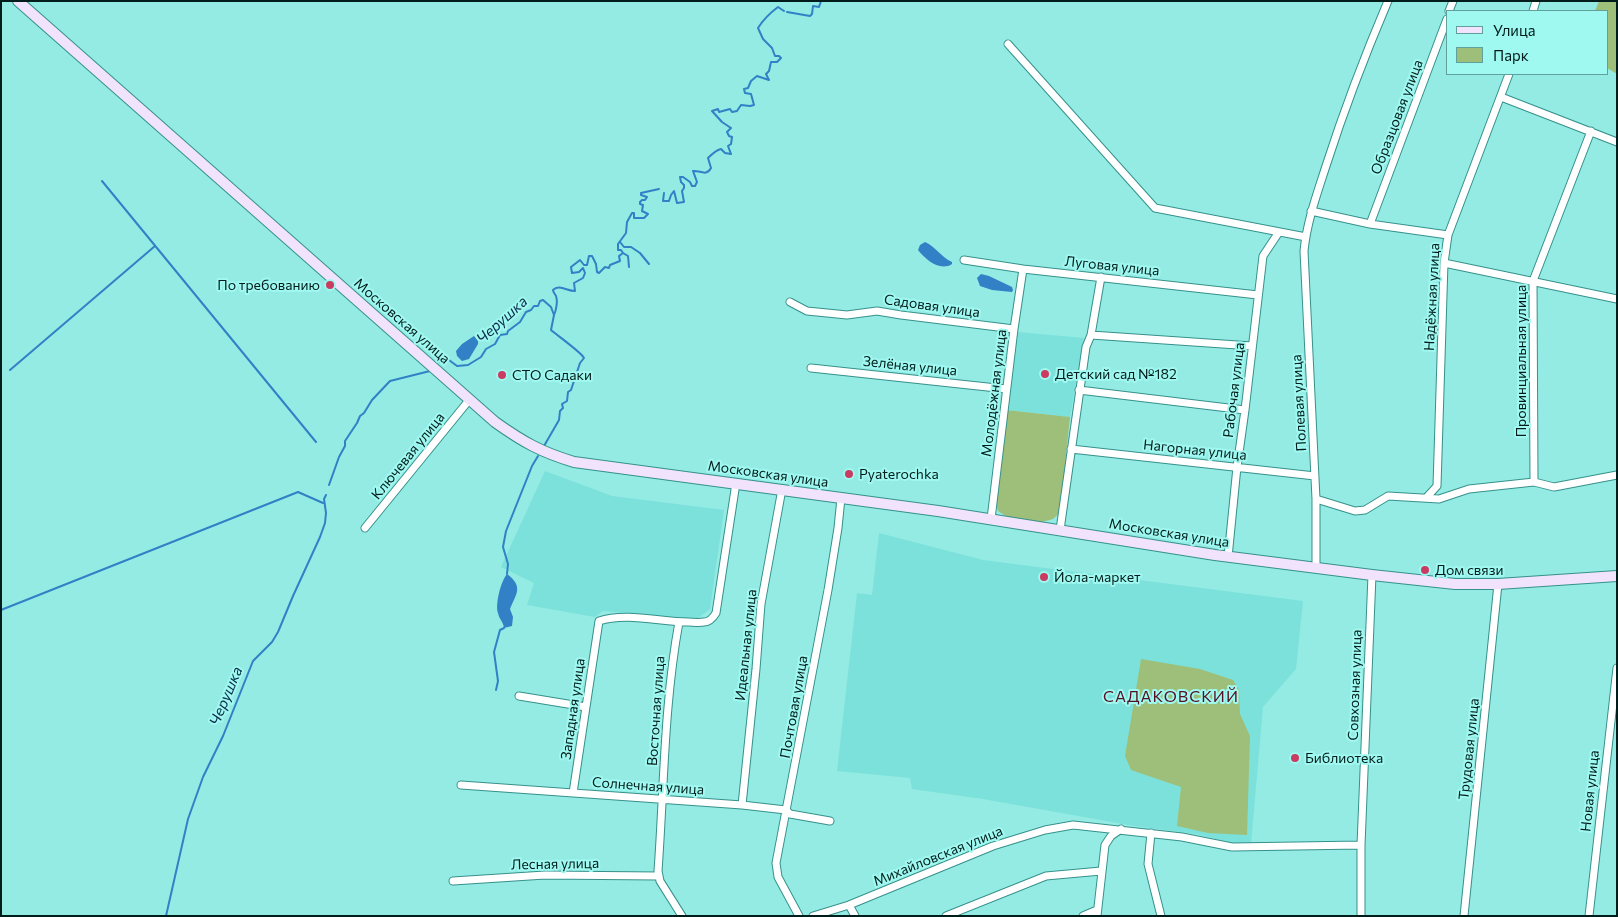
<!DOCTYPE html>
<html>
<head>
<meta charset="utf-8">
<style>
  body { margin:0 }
  #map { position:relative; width:1618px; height:917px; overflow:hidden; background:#93ebe4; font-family:Commissioner,sans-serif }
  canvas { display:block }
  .frame { position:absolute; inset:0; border:2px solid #011d1b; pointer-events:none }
  .legend { position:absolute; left:1446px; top:10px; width:162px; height:65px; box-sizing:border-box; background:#a0f9f1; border:1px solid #60a19b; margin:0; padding:6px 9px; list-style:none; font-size:15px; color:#011d1b }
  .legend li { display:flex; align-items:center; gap:10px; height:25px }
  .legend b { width:25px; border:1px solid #60a19b }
</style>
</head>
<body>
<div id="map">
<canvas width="1618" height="917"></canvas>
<div class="frame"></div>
<ul class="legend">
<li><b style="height:6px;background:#f1e3fc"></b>Улица</li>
<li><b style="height:14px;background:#9ebf79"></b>Парк</li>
</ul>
</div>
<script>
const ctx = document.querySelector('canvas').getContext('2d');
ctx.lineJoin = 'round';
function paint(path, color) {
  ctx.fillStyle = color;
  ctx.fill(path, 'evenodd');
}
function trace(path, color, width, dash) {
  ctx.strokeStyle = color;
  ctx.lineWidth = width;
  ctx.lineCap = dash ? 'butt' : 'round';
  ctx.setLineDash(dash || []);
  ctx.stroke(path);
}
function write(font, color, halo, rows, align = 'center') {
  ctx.font = font + ' Commissioner,sans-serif';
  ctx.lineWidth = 4;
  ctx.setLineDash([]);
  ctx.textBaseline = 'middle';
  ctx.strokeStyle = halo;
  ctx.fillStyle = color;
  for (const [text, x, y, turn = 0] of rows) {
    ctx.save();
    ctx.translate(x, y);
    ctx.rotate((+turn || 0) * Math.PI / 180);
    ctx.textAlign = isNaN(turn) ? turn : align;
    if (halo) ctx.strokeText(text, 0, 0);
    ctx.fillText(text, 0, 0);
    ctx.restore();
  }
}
paint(new Path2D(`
  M 1017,332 L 1084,338 L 1070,417 L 1006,410 Z
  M 545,471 L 612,496 L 724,510 L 710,609 L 697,619 L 603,611 L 595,617 L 527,605 L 534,583 L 501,567 Z
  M 879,533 L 983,560 L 1303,601 L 1296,669 L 1263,707 L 1251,844 L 1233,843 L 1196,834 L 1134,826 L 983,799 L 912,789 L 910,778 L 837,771 L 857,593 L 872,595 Z`), '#7ce1da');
paint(new Path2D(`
  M 1599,1 L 1617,1 L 1617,74 L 1607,68 L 1607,11 L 1595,11 Z
  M 1006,410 L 1070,417 L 1060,513 L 1053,519 L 1042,522 L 1007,517 L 998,511 L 996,504 Z
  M 1141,659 L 1200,669 L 1233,680 L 1239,690 L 1240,714 L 1250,736 L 1247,835 L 1208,833 L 1177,826 L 1181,787 L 1131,770 L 1125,756 Z`), '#9ebf79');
paint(new Path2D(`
  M 925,242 C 936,247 941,257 952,262 L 952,264 C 940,272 925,259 918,250 L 920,245 Z
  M 981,274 L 989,276 L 1012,287 L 1013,290 L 1012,292 L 992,290 L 980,286 L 977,278 Z
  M 474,336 L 478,341 L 478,344 L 469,359 L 462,361 L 457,356 L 456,351 L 462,344 Z
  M 507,574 C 524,587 516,594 510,609 L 513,617 L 512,626 L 504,628 C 503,621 499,619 498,613 C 495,604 501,581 507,574 Z`), '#3280c5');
trace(new Path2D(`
  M 787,12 L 810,16 L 812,14 L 813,6 L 819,7 L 821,1
  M 102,181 L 316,442
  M 664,193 L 663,201 L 669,201 L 671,195 L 674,191 L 677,203 L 684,202 L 682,191 L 684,188 L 684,185 L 681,182 L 680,177 L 683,177 L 690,182 L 692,186 L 695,186 L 697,182 L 693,171 C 700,170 706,177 711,168 L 708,158 C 711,155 717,150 721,149 L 725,153 L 731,154 L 728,146 L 731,144 L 732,137 L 729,136 L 727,132 L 731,128 L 722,122 L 712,111 L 718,109 L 719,112 L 730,109 L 732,112 L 737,111 L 741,105 L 750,106 L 754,105 L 751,94 L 745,93 L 744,89 L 748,88 L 751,81 L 757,76 L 769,80 L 766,74 L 769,71 L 771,62 L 777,62 L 781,58 L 779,56 L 775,56 L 772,48 L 763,39 L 758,28 C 763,20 770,13 778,7 L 784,11
  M 620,242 L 624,247 L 631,247 L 640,253 L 649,264
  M 623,253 L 628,256 L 629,267
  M 439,362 L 449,360 L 457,366 L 468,365 L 481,357 L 486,349 L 495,344 L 500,335 L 507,334 L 508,331 L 520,322 L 526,312 L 531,310 L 534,306 L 538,306 L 540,301 L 543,300 L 551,307 L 554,315 C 556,311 558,301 556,296 C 555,294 553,292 553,290 C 559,284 567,291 575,291 L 574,283 L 583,278 L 585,273 L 583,268 L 579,272 L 572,273 L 571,267 L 580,260 L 584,265 L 587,265 L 589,256 L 592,256 L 596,264 L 597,272 L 599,273 L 605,267 L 609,268 L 610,265 L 620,261 L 619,256 L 623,253 L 621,250 L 618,250 L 618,244 L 626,233 L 627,222 L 632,213 L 634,213 L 634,218 L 644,218 L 648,214 L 642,211 L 643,205 L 640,204 L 640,202 L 642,200 L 645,200 L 647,197 L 641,195 L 641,193 L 659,189
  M 10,370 L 155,246
  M 544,446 L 559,420 L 560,411 L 563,408 L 562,404 L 567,401 L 568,392 L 571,390 L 580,363 L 584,358 C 582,353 558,336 551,330 L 554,315
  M 329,485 L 339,457 L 345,446 L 345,441 L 357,423 L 360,416 L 364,413 L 372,400 L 390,381 L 430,371
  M 507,574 L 508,564 L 503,547 L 506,531 L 532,466 L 538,456
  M 1,610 L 298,492 L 323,503
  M 496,690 L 498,681 L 494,652 L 500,630 L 504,628
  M 166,916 L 188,819 L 203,777 L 223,736 L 253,661 L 272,642 L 278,632 L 293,596 L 320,537 L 325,523 L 326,513 L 324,499 L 326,495`), '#3280c5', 2);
const street = new Path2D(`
  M 1449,11 L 1453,1
  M 1533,11 L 1536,1
  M 1008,44 L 1155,208 L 1306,237
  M 1501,97 L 1617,142
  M 1311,211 L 1370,224 L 1448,235
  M 1370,224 L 1447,19
  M 964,260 L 1023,269 L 1258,295
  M 1444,263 L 1617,299
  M 790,302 L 807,311 L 847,315 L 877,311 L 901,315 L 1014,329
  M 1091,335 L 1252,346
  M 811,368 L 1006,389
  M 1079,390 L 1245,410
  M 1071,449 L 1315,476
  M 1534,482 L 1533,281 L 1591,131
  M 1426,498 L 1437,486 L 1444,263 L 1448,235 L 1509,74
  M 1316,499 L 1355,511 L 1365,510 L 1388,496 L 1439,499 L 1469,489 L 1534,482 L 1554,487 L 1617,475
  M 991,519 L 1014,329 L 1023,269
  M 365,528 L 470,399
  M 1060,530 L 1086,347 L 1091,335 L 1101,277
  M 1228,557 L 1237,467 L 1245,410 L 1263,256 L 1279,232
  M 1316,568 L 1316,499 L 1304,251 C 1307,221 1317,194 1326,166 C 1344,110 1365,55 1388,1
  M 679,622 C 664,704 664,788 658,871 L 660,881 L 682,916
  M 519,696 L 586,707
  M 461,785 L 742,805 L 786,810 L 790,814 L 830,821
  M 573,793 L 599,621 C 626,612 661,622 688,622 C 693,622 699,623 704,622 C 709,622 713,618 716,613 L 736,483
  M 742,805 L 756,669 L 761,604 L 782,489
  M 1151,833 L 1148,864 L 1161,916
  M 453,881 L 545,875 L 658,876
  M 849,905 L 855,916
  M 799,916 L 778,877 L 776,863 L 828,590 L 838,528 L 841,498
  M 813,916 L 849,905 L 993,846 L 1045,830 L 1073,825 L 1182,837 L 1232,847 L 1361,845
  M 946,916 L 1046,876 L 1101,871
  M 1083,916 L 1097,910
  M 1097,916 L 1105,845 L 1111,836 L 1121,829
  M 1361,916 L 1361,845 L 1372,575
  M 1464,916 L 1498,584
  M 1589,916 L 1617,668`);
const secondary = new Path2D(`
  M 18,1 L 495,422 C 523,442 541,452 574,462 L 938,511 L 1215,555 L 1372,575 L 1455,584 L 1498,584 L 1617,576`);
trace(street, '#36918b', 9);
trace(secondary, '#36918b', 12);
trace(street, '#fff', 7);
trace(secondary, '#f1e3fc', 10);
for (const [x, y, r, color] of [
  [330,285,5,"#ca3b61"],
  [1045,374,5,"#ca3b61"],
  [502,375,5,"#ca3b61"],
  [849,474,5,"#ca3b61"],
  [1425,570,5,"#ca3b61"],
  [1044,577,5,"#ca3b61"],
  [1295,758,5,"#ca3b61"]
]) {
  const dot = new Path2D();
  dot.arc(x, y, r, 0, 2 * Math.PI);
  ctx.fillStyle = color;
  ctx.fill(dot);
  trace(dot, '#a0f9f1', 2);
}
write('14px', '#011d1b', '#a0f9f1', [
  ["Образцовая улица",1397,117,-69],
  ["Луговая улица",1112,266,6],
  ["Надёжная улица",1432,297,-87],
  ["Садовая улица",932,306,8],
  ["Московская улица",402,321,41],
  ["Провинциальная улица",1521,361,-90],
  ["Зелёная улица",910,366,6],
  ["Рабочая улица",1234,390,-83],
  ["Молодёжная улица",994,393,-83],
  ["Полевая улица",1299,403,-93],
  ["Нагорная улица",1195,450,6],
  ["Ключевая улица",408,456,-51],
  ["Московская улица",768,474,8],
  ["Московская улица",1169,533,9],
  ["Идеальная улица",746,645,-84],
  ["Совхозная улица",1355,685,-88],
  ["Почтовая улица",794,707,-80],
  ["Западная улица",573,709,-82],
  ["Восточная улица",656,711,-86],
  ["Трудовая улица",1469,749,-84],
  ["Солнечная улица",648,786,4],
  ["Новая улица",1590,791,-84],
  ["Михайловская улица",938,856,-22],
  ["Лесная улица",555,864,-1]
]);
write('14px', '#011d1b', '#a0f9f1', [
  ["По требованию",320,285,"right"],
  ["Детский сад №182",1055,374],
  ["СТО Садаки",512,375],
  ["Pyaterochka",859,474],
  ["Дом связи",1435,570],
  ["Йола-маркет",1054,577],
  ["Библиотека",1305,758]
], 'left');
write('italic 15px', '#0c2c49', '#a0f9f1', [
  ["Черушка",502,320,-42],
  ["Черушка",226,696,-67]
]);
ctx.letterSpacing = '1px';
write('16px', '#551023', '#a0f9f1', [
  ["САДАКОВСКИЙ",1171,697]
]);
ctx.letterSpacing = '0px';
</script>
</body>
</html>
